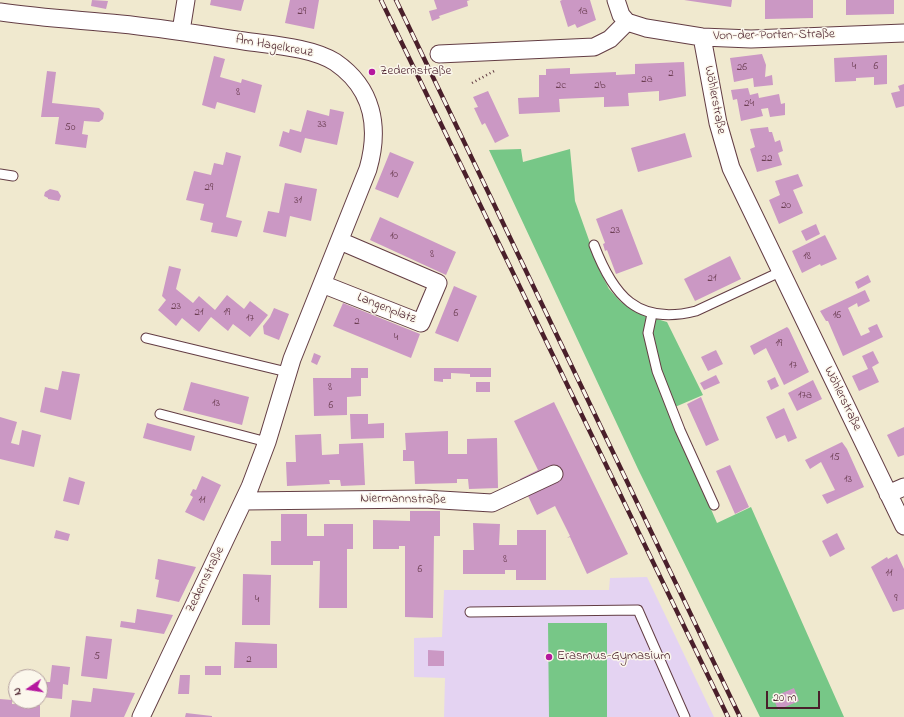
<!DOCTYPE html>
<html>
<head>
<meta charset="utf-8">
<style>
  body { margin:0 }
  #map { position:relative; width:904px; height:717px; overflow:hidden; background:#f0e9cf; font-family:"Indie Flower",sans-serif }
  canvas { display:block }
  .north { position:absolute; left:8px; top:669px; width:40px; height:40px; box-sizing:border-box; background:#fbf7ec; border:1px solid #b4a19f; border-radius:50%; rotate:257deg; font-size:11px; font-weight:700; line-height:16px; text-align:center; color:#4a1f2b }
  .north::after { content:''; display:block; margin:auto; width:14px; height:18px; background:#b5179e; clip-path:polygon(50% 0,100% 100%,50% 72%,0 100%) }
  .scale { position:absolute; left:766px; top:691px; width:54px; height:18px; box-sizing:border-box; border:2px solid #4a1f2b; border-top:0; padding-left:5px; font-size:12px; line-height:14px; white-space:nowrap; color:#4a1f2b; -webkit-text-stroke:3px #fbf7ec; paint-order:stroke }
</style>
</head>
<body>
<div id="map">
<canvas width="904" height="717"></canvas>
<div class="north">N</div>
<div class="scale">20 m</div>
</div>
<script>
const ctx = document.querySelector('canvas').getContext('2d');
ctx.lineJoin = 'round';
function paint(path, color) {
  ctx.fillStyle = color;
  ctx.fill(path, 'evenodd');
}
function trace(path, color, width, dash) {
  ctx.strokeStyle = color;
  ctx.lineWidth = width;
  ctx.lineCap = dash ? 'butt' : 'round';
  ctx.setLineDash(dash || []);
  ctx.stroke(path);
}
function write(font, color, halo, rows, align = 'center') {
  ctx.font = font + ' "Indie Flower",sans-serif';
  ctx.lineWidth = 3;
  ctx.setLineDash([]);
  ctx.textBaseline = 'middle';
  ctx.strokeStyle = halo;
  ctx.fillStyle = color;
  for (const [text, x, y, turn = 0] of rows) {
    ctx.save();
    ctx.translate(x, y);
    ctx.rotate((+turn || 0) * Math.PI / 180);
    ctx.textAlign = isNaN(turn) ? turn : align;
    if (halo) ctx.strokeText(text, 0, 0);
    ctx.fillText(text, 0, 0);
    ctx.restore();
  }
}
paint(new Path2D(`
  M 647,577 L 714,717 L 444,717 L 445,678 L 414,677 L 414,638 L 442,637 L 444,590 L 609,590 L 610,578 Z`), '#e4d3f2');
paint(new Path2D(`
  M 521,149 L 523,162 L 570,149 L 575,201 L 600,271 L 609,289 L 621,302 L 637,313 L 667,322 L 703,395 L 668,410 L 717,523 L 751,507 L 844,717 L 760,717 L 638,469 L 489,150 Z
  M 548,623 L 607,623 L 607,717 L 549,717 Z`), '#77c787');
paint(new Path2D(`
  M 92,0 L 108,1 L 106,9 L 91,6 Z
  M 211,0 L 244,0 L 241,11 L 210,5 Z
  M 290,0 L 319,0 L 314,29 L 285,23 Z
  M 434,0 L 470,0 L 467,1 L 468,6 L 439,16 L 440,18 L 432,21 L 429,11 L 437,9 Z
  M 562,0 L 590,0 L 596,20 L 577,28 L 575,24 L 568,27 L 560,1 Z
  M 684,0 L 732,0 L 731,7 Z
  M 765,0 L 813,0 L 813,18 L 765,19 Z
  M 846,0 L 894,0 L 894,14 L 846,15 Z
  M 762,54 L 766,65 L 765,77 L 772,75 L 773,85 L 754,87 L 753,78 L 734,82 L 730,58 Z
  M 887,55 L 887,84 L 874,85 L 874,77 L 856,78 L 856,81 L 835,82 L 834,58 Z
  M 214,56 L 225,59 L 220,77 L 241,83 L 242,79 L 262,85 L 255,113 L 217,102 L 215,109 L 202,105 Z
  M 684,62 L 686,96 L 659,101 L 659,91 L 628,93 L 629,106 L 604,107 L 604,97 L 559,99 L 560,112 L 519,114 L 518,98 L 539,97 L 539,75 L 546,75 L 546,69 L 570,68 L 570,74 L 616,72 L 616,75 L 635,74 L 635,64 Z
  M 47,71 L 56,72 L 52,103 L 99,108 L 104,113 L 103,119 L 99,122 L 84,121 L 82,134 L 88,135 L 86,148 L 55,144 L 59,117 L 41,117 Z
  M 904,84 L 904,106 L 896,108 L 891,93 L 900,91 L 898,86 Z
  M 748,88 L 750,95 L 758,93 L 759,98 L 779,94 L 781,104 L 785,103 L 785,115 L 770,117 L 768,108 L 761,109 L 763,116 L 741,121 L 737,99 L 733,100 L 731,90 Z
  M 488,91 L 509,136 L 495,143 L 485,123 L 482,125 L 474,108 L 478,107 L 473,97 Z
  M 330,109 L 344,112 L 337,145 L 305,138 L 301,153 L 279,146 L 283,131 L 289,133 L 290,129 L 301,132 L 307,110 L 329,116 Z
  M 768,127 L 769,132 L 772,132 L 775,142 L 780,140 L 783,151 L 778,153 L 782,165 L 757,172 L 750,149 L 755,147 L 750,129 Z
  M 685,133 L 692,157 L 638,172 L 631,148 Z
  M 226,152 L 241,156 L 226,217 L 242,221 L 237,237 L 211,232 L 213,223 L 200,220 L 204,204 L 186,200 L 194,171 L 211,175 L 214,163 L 223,165 Z
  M 390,152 L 414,162 L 398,198 L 375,189 Z
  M 798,174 L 803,186 L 793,190 L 803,213 L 779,224 L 769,200 L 780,195 L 775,181 Z
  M 285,183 L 317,189 L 311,221 L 290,216 L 286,237 L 263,232 L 268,211 L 279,213 Z
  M 50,189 L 58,191 L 61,196 L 59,201 L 48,199 L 48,198 L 44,196 L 45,192 Z
  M 622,209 L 643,264 L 616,274 L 607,250 L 605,251 L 603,244 L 605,243 L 596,219 Z
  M 380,217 L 456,252 L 446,275 L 370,240 Z
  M 816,224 L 820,234 L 806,241 L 801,231 Z
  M 825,235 L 837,259 L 821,266 L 820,264 L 802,273 L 792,251 Z
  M 730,256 L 741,279 L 695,301 L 684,279 Z
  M 169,266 L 181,269 L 176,289 L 193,303 L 199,296 L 215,310 L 227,295 L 244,309 L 250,301 L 268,315 L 250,337 L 233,324 L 228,331 L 211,317 L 199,332 L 182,318 L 176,326 L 158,310 L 166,300 L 162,296 Z
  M 868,275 L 871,282 L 858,289 L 855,282 Z
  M 454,286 L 477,296 L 458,342 L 435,333 Z
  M 865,290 L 870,301 L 858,307 L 857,303 L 848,308 L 861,336 L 870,332 L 868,328 L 877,324 L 883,337 L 843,356 L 828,321 L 826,321 L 820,311 Z
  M 343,303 L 420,334 L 411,358 L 333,326 Z
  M 274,308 L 289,314 L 279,340 L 264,334 L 263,326 L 270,317 Z
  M 787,327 L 789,329 L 809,372 L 784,385 L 766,348 L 754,355 L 750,346 Z
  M 716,350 L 723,364 L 708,371 L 701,357 Z
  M 873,351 L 879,363 L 872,367 L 879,382 L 859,391 L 852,376 L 868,369 L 862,356 Z
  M 314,353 L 321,356 L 317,365 L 311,362 Z
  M 351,368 L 368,368 L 368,378 L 361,378 L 361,396 L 347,397 L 347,415 L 314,416 L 313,378 L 351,378 Z
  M 434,368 L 491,368 L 491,377 L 470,377 L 470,374 L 451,373 L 451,379 L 443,379 L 443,382 L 434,381 Z
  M 62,371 L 80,374 L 71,420 L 40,412 L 45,387 L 58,390 Z
  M 716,375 L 720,383 L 704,390 L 700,383 Z
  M 775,377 L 779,386 L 771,390 L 767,381 Z
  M 813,380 L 822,399 L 797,411 L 788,393 Z
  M 191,382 L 249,397 L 242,425 L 183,410 Z
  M 476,382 L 490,382 L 490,392 L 476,392 Z
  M 701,397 L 719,440 L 706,446 L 687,404 Z
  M 554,402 L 628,554 L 587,574 L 570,537 L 567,538 L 570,536 L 555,506 L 537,515 L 520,479 L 538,470 L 514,421 Z
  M 784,408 L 797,438 L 788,442 L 785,435 L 776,439 L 766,417 Z
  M 350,414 L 368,414 L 368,424 L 384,423 L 384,438 L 351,439 Z
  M 0,417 L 17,422 L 11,443 L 19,445 L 22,430 L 41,435 L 34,467 L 0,459 Z
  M 147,423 L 195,436 L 191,451 L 143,438 Z
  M 904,427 L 904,455 L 898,457 L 887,435 Z
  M 448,431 L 448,454 L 467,454 L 467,439 L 497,438 L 498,488 L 469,489 L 468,479 L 457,479 L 457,483 L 415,484 L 414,461 L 403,461 L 403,450 L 406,450 L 405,433 Z
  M 321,434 L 322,455 L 339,454 L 339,444 L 363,443 L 365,485 L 341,486 L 340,480 L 329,480 L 330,484 L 287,486 L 286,462 L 296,462 L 295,435 Z
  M 842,442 L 847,449 L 864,487 L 827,504 L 822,495 L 835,490 L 821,462 L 810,469 L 805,460 Z
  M 730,465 L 749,507 L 735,514 L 716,471 Z
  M 202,476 L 221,485 L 204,521 L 185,512 L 193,497 L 190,495 L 193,489 L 196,490 Z
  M 69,477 L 85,482 L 79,505 L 63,501 Z
  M 410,511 L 440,511 L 440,536 L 434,536 L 433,618 L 405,617 L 405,546 L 399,546 L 399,549 L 373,549 L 373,520 L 410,521 Z
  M 281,514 L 307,514 L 307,536 L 324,536 L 324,524 L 353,524 L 353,549 L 347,549 L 347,608 L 319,608 L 320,561 L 313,561 L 313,565 L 271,565 L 271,541 L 281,541 Z
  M 473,523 L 500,524 L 499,545 L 517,545 L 517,530 L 546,530 L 546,580 L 516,580 L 516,570 L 505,570 L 505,574 L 463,574 L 463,550 L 474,550 Z
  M 56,530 L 70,534 L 68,541 L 54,538 Z
  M 837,533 L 845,549 L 830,557 L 822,541 Z
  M 897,554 L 904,569 L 904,609 L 893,612 L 871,567 L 887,557 L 888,559 Z
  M 158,559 L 196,567 L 179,602 L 156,597 L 159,580 L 155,579 Z
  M 243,574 L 271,575 L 270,625 L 242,625 Z
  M 137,609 L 173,615 L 164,634 L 120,627 L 121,621 L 135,623 Z
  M 86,636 L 112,639 L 107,679 L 81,676 Z
  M 235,642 L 277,644 L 277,668 L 234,668 Z
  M 428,650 L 444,651 L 444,666 L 428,666 Z
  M 52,665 L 70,667 L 68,685 L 63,684 L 62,699 L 41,697 L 43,682 L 50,682 Z
  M 205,666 L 221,666 L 221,675 L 205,675 Z
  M 180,675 L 190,675 L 189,694 L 178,694 Z
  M 93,688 L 135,693 L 124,717 L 70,717 L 72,700 L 91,702 Z
  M 794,688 L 799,701 L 778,710 L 773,697 Z
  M 0,699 L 12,700 L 12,704 L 40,705 L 40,717 L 0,717 Z
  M 186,713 L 212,716 L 212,717 L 185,717 Z`), '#cb98c4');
const service = new Path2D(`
  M 0,174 L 13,176
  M 594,245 C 613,295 637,326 696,311 L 780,272
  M 652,314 L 648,333 L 657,371 L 680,430 L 714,505
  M 146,338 L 287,372
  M 160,414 L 267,442
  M 470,612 L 638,610 L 685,717`);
const minor = new Path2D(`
  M 616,0 L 621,15 L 627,22 L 646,28 L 702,37 L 751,39 L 904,33
  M 0,12 C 40,18 80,20 121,24 C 162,28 203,35 244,41 C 271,45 311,47 335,62 C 373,88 380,127 368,169 L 292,359 L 267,442 L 250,487 L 141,717
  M 181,31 L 186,0
  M 702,37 L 718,123 L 731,168 L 904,526
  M 439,54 L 594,47 L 610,39 L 627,22
  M 322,284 L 421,323 L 438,283 L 340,241
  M 888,494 L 904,487
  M 244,501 L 424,499 L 492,503 L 554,474`);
trace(service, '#633d44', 11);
trace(minor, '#633d44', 19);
trace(new Path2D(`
  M 472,83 L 496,70`), '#633d44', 2.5, [1, 3]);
trace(service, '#fff', 9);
trace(minor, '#fff', 17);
const rail = new Path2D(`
  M 381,0 L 728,717
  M 396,0 L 740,717`);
trace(rail, '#4a1f2b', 4.5);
trace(rail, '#fbf7ec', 3, [9]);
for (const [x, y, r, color] of [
  [372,72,4,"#b5179e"],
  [549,657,4,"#b5179e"]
]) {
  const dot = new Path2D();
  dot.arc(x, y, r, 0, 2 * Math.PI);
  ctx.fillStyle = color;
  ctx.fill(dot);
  trace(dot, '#fbf7ec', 1.5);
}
write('11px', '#6a3d51', null, [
  ["29",302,12],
  ["1a",583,12],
  ["4",854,67],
  ["6",876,67],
  ["26",742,68],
  ["2",671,74],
  ["2a",647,80],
  ["2c",561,86],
  ["2b",600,86],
  ["8",238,93],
  ["24",749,104],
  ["33",322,125],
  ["50",70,128],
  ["22",767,159],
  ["10",394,175],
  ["29",209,188],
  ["31",298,201],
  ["20",786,206],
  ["23",615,231],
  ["10",394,237],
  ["8",432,255],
  ["18",807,257],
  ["21",712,279],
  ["23",176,307],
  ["21",199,313],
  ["19",227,313],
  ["6",456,314],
  ["16",837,316],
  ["17",250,319],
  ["2",357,322],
  ["4",396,338],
  ["19",779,344],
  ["17",793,366],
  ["8",330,388],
  ["17a",805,396],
  ["13",216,404],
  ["6",331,406],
  ["15",835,458],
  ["13",848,480],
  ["11",202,501],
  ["8",505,560],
  ["6",420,570],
  ["11",889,574],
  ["9",896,599],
  ["4",257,600],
  ["5",97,657],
  ["2",249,660]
]);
write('13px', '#4a1f2b', '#fbf7ec', [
  ["Von-der-Porten-Straße",774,36,-1],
  ["Am Hagelkreuz",274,47,10],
  ["Wöhlerstraße",714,100,79],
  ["Langenplatz",386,309,22],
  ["Wöhlerstraße",842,399,64],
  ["Niermannstraße",403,500,1],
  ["Zedernstraße",206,580,-64]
]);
write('13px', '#4a1f2b', '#fbf7ec', [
  ["Zedernstraße",380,72],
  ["Erasmus-Gymasium",557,657]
], 'left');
</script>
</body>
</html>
